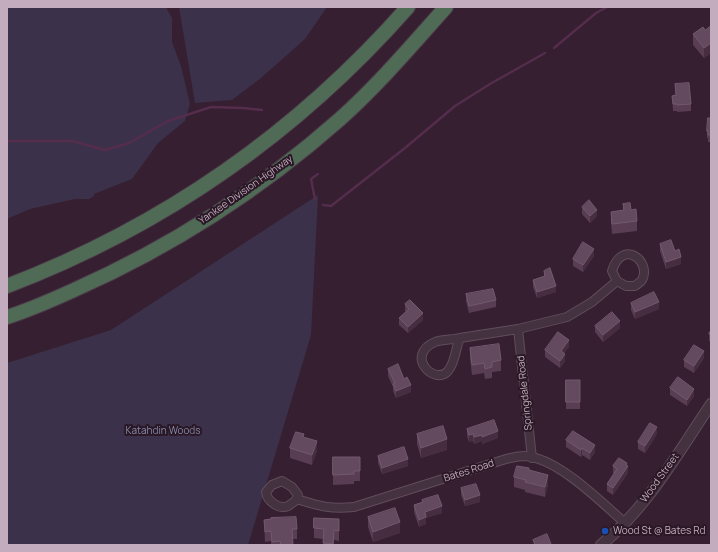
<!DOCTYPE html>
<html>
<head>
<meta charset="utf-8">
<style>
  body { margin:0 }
  #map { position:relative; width:718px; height:552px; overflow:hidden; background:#351f30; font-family:Manrope,sans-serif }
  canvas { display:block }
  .frame { position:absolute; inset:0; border:8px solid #c3acbd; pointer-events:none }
</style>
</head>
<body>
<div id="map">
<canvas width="718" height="552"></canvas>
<div class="frame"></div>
</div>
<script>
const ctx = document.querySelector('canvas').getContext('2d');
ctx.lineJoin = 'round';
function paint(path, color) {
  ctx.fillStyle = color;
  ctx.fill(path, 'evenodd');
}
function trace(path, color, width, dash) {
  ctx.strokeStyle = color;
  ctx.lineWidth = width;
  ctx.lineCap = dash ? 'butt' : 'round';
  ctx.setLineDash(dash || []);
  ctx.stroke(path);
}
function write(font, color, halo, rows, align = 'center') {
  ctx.font = font + ' Manrope,sans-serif';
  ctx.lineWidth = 4;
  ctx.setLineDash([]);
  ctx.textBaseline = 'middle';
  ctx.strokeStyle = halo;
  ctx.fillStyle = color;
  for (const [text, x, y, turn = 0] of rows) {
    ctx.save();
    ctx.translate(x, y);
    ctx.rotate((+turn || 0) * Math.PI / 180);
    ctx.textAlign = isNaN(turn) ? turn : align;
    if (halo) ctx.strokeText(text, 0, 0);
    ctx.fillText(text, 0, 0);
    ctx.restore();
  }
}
paint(new Path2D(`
  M 7,7 L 166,7 L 172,18 L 172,42 L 181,66 L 190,104 L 185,121 L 158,143 L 132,179 L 94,194 L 94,196 L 89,199 L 75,199 L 30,209 L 7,219 Z
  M 179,7 L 327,7 L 305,39 L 261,78 L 232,100 L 195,103 Z
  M 318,195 L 311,335 L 248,545 L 7,545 L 7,363 L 111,330 Z`), '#3c314a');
trace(new Path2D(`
  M 554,48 L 596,13 L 607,7
  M 7,141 L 72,141 L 105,150 L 129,143 L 168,121 L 211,107 L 243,108 L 262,110
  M 315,199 L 311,179 L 318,174
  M 323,205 L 331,206 L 405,148 L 455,106 L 490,84 L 545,53`), '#552d4c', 2.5);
const minor = new Path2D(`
  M 518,329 L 567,317 L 592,302 L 617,281 L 626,286 L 635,286 C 637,284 641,282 642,280 C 652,261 622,238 612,271 L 617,281
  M 460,338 C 452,340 442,339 435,342 C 404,356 435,386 448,371 C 456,361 455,349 460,338 L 518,329 L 532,458
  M 296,500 C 294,502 291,504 288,506 C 279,510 267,501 266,492 L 272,485 L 282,481 L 292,487 L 298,495 L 296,500 L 300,500 C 322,507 331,509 354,507 L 506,459 C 511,458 518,456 524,456 C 557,457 601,502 625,523`);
const tertiary = new Path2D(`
  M 601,545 C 647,508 678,453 711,404`);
const motorway = new Path2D(`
  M 7,286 C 164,226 297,133 408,7
  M 7,317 C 30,310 52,300 74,290 C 171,247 261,189 340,119 C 379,84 412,45 446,7`);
trace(minor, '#614d5c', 10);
trace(tertiary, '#614d5c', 12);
trace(motorway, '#4d3a49', 16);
trace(minor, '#453241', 8);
trace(tertiary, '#453241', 10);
trace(motorway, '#4f6b56', 14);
paint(new Path2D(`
  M 711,26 L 711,53 L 704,58 L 693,45 L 693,34 L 705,30 Z
  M 675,84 L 691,104 L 691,111 L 677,112 L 677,111 L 673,111 L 672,96 L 676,95 Z
  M 711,118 L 711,142 L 708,142 L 708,138 L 707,138 L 707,131 Z
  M 623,204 L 631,210 L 637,221 L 637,231 L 612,234 L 611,222 L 611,212 L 623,210 Z
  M 582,207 L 597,216 L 590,223 L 582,214 Z
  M 660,244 L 675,251 L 681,264 L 666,269 L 660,251 Z
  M 594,256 L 583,272 L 573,266 L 573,259 Z
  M 544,271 L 556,292 L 537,298 L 533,287 L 533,280 L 544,277 Z
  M 466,294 L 496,300 L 496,307 L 469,313 L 466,301 Z
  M 631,303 L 659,309 L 635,319 L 631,310 Z
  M 405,304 L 423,320 L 408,333 L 399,325 L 399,318 L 406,312 L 405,311 Z
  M 595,326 L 620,328 L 603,342 L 595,332 Z
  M 711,330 L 711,342 L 709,341 L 709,334 Z
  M 569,347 L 564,353 L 565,361 L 560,368 L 545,357 L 545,350 Z
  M 470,348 L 501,360 L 501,371 L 492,372 L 492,378 L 485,379 L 484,373 L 472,375 L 470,358 Z
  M 704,358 L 694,373 L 684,367 L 684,360 Z
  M 388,369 L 411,392 L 396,398 L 393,391 L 393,387 L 388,376 Z
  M 566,380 L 580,380 L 580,409 L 566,409 Z
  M 670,388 L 694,396 L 687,406 L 670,395 Z
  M 467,429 L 498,438 L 482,444 L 482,441 L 474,444 L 473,441 L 469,442 L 467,436 Z
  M 417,434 L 447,450 L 421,458 L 417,444 Z
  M 657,434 L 645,453 L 638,449 L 638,442 Z
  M 304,437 L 317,451 L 312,465 L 290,458 L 290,448 Z
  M 566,440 L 595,452 L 590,460 L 582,455 L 581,457 L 566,447 Z
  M 378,456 L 408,466 L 382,474 L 378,463 Z
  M 333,457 L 360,457 L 360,481 L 354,481 L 354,484 L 333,485 Z
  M 627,465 L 628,473 L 613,495 L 607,491 L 607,484 L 614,474 L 613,473 L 613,466 Z
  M 529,470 L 548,485 L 545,497 L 525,492 L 525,490 L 514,487 L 514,477 Z
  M 461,488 L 480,502 L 465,506 L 461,495 Z
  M 422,500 L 442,513 L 426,518 L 426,524 L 419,527 L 414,512 L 414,505 L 422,502 Z
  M 368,517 L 400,533 L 373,542 L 368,527 Z
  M 264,520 L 297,529 L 297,539 L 293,539 L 293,545 L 271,545 L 271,541 L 265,542 Z
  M 314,528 L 339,530 L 339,541 L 334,540 L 334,545 L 323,545 L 323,539 L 314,538 Z`), '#593e53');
paint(new Path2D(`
  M 711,43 L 711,53 L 704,58 L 704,48 Z
  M 597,210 L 597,216 L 590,223 L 590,216 Z
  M 594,249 L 594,256 L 583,272 L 583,265 Z
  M 681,257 L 681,264 L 666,269 L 666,262 Z
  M 556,286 L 556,292 L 537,298 L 537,292 Z
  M 659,302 L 659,309 L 635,319 L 635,312 Z
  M 423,313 L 423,320 L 408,333 L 408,327 Z
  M 620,321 L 620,328 L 603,342 L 603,335 Z
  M 569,340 L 569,347 L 561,357 L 561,351 Z
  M 704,351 L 704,358 L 694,373 L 694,366 Z
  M 565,354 L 565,361 L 560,368 L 560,361 Z
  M 411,385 L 411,392 L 396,398 L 396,391 Z
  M 694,389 L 694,396 L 687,406 L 687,400 Z
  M 657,427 L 657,434 L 645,453 L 645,446 Z
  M 498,431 L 498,438 L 482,444 L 482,437 Z
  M 473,434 L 473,441 L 469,442 L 469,435 Z
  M 482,435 L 482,441 L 474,444 L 474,437 Z
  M 447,439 L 447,450 L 421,458 L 421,448 Z
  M 317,441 L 317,451 L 312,465 L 312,455 Z
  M 595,445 L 595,452 L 590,460 L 590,453 Z
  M 582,448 L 582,455 L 581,457 L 581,450 Z
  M 408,459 L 408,466 L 382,474 L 382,468 Z
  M 627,463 L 627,468 L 628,466 L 628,473 L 613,495 L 613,488 Z
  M 548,475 L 548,485 L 545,497 L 545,487 Z
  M 480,495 L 480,502 L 465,506 L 465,500 Z
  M 442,506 L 442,513 L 426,518 L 426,524 L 419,527 L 419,520 L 425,512 Z
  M 400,522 L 400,533 L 373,542 L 373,532 Z`), '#462d40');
const building = new Path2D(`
  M 711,26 L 711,43 L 704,48 L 693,34 L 703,27 L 705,30 Z
  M 689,83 L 691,104 L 677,105 L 677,104 L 673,104 L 672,96 L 676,95 L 675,84 Z
  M 708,118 L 711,118 L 711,135 L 708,135 L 708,131 L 707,131 Z
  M 589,200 L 597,210 L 590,216 L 582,207 Z
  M 630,203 L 631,210 L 636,209 L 637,221 L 612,224 L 611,212 L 624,210 L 623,204 Z
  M 671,240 L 675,251 L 679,249 L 681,257 L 666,262 L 660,244 Z
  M 583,242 L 594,249 L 583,265 L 573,259 Z
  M 550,268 L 556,286 L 537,292 L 533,280 L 545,276 L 544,271 Z
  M 493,289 L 496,300 L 469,306 L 466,294 Z
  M 654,292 L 659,302 L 635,312 L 631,303 Z
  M 410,300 L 423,313 L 408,327 L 399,318 L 409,309 L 405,304 Z
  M 612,312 L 620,321 L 603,335 L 595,326 Z
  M 711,330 L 711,335 L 709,334 Z
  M 558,332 L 569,340 L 561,351 L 565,354 L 560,361 L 545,350 Z
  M 499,344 L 501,360 L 492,362 L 492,367 L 485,369 L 484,363 L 472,365 L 470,348 Z
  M 694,345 L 704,351 L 694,366 L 684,360 Z
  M 398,364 L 404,379 L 407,377 L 411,385 L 396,391 L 393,384 L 395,383 L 388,369 Z
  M 678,377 L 694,389 L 687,400 L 670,388 Z
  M 566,380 L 580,380 L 580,402 L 566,402 Z
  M 494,420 L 498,431 L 482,437 L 482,435 L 474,437 L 473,434 L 469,435 L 467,429 Z
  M 650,423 L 657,427 L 645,446 L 638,442 Z
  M 443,426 L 447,439 L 421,448 L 417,434 Z
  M 573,431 L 595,445 L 590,453 L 582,448 L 581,450 L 566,440 Z
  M 296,432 L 304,434 L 303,437 L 317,441 L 312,455 L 290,448 Z
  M 404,447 L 408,459 L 382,468 L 378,456 Z
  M 333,457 L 360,457 L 360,471 L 354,471 L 354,474 L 333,475 Z
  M 619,458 L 627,463 L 626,465 L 628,466 L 613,488 L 607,484 L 617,469 L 613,466 Z
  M 517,466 L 529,468 L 529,470 L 548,475 L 545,487 L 525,482 L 526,480 L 514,477 Z
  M 476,484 L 480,495 L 465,500 L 461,488 Z
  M 438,495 L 442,506 L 425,512 L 426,517 L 419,520 L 414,505 L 423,502 L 422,500 Z
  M 395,508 L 400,522 L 373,532 L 368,517 Z
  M 296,517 L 297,529 L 292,529 L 293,545 L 281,545 L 280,541 L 272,542 L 271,531 L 265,532 L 264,520 L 271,519 L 271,518 Z
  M 314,518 L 339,519 L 339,531 L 334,530 L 333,544 L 323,543 L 324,529 L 314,528 Z
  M 547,534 L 551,544 L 549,545 L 535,545 L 533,540 Z`);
paint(building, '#644a5e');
trace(building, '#73596d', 1);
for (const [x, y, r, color] of [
  [605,531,4,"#1a4fb4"]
]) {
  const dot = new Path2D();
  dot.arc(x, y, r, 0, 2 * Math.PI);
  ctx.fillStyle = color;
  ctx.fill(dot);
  trace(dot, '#2a1826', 1.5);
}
write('10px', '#c3acbd', '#2a1826', [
  ["Yankee Division Highway",246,190,-35],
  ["Springdale Road",525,393,-96],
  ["Bates Road",469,471,-18],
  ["Wood Street",660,478,-54]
]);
write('10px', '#8489a8', '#2a1826', [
  ["Katahdin Woods",163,431]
]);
write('10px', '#c3acbd', '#2a1826', [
  ["Wood St @ Bates Rd",613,531]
], 'left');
</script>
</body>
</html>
